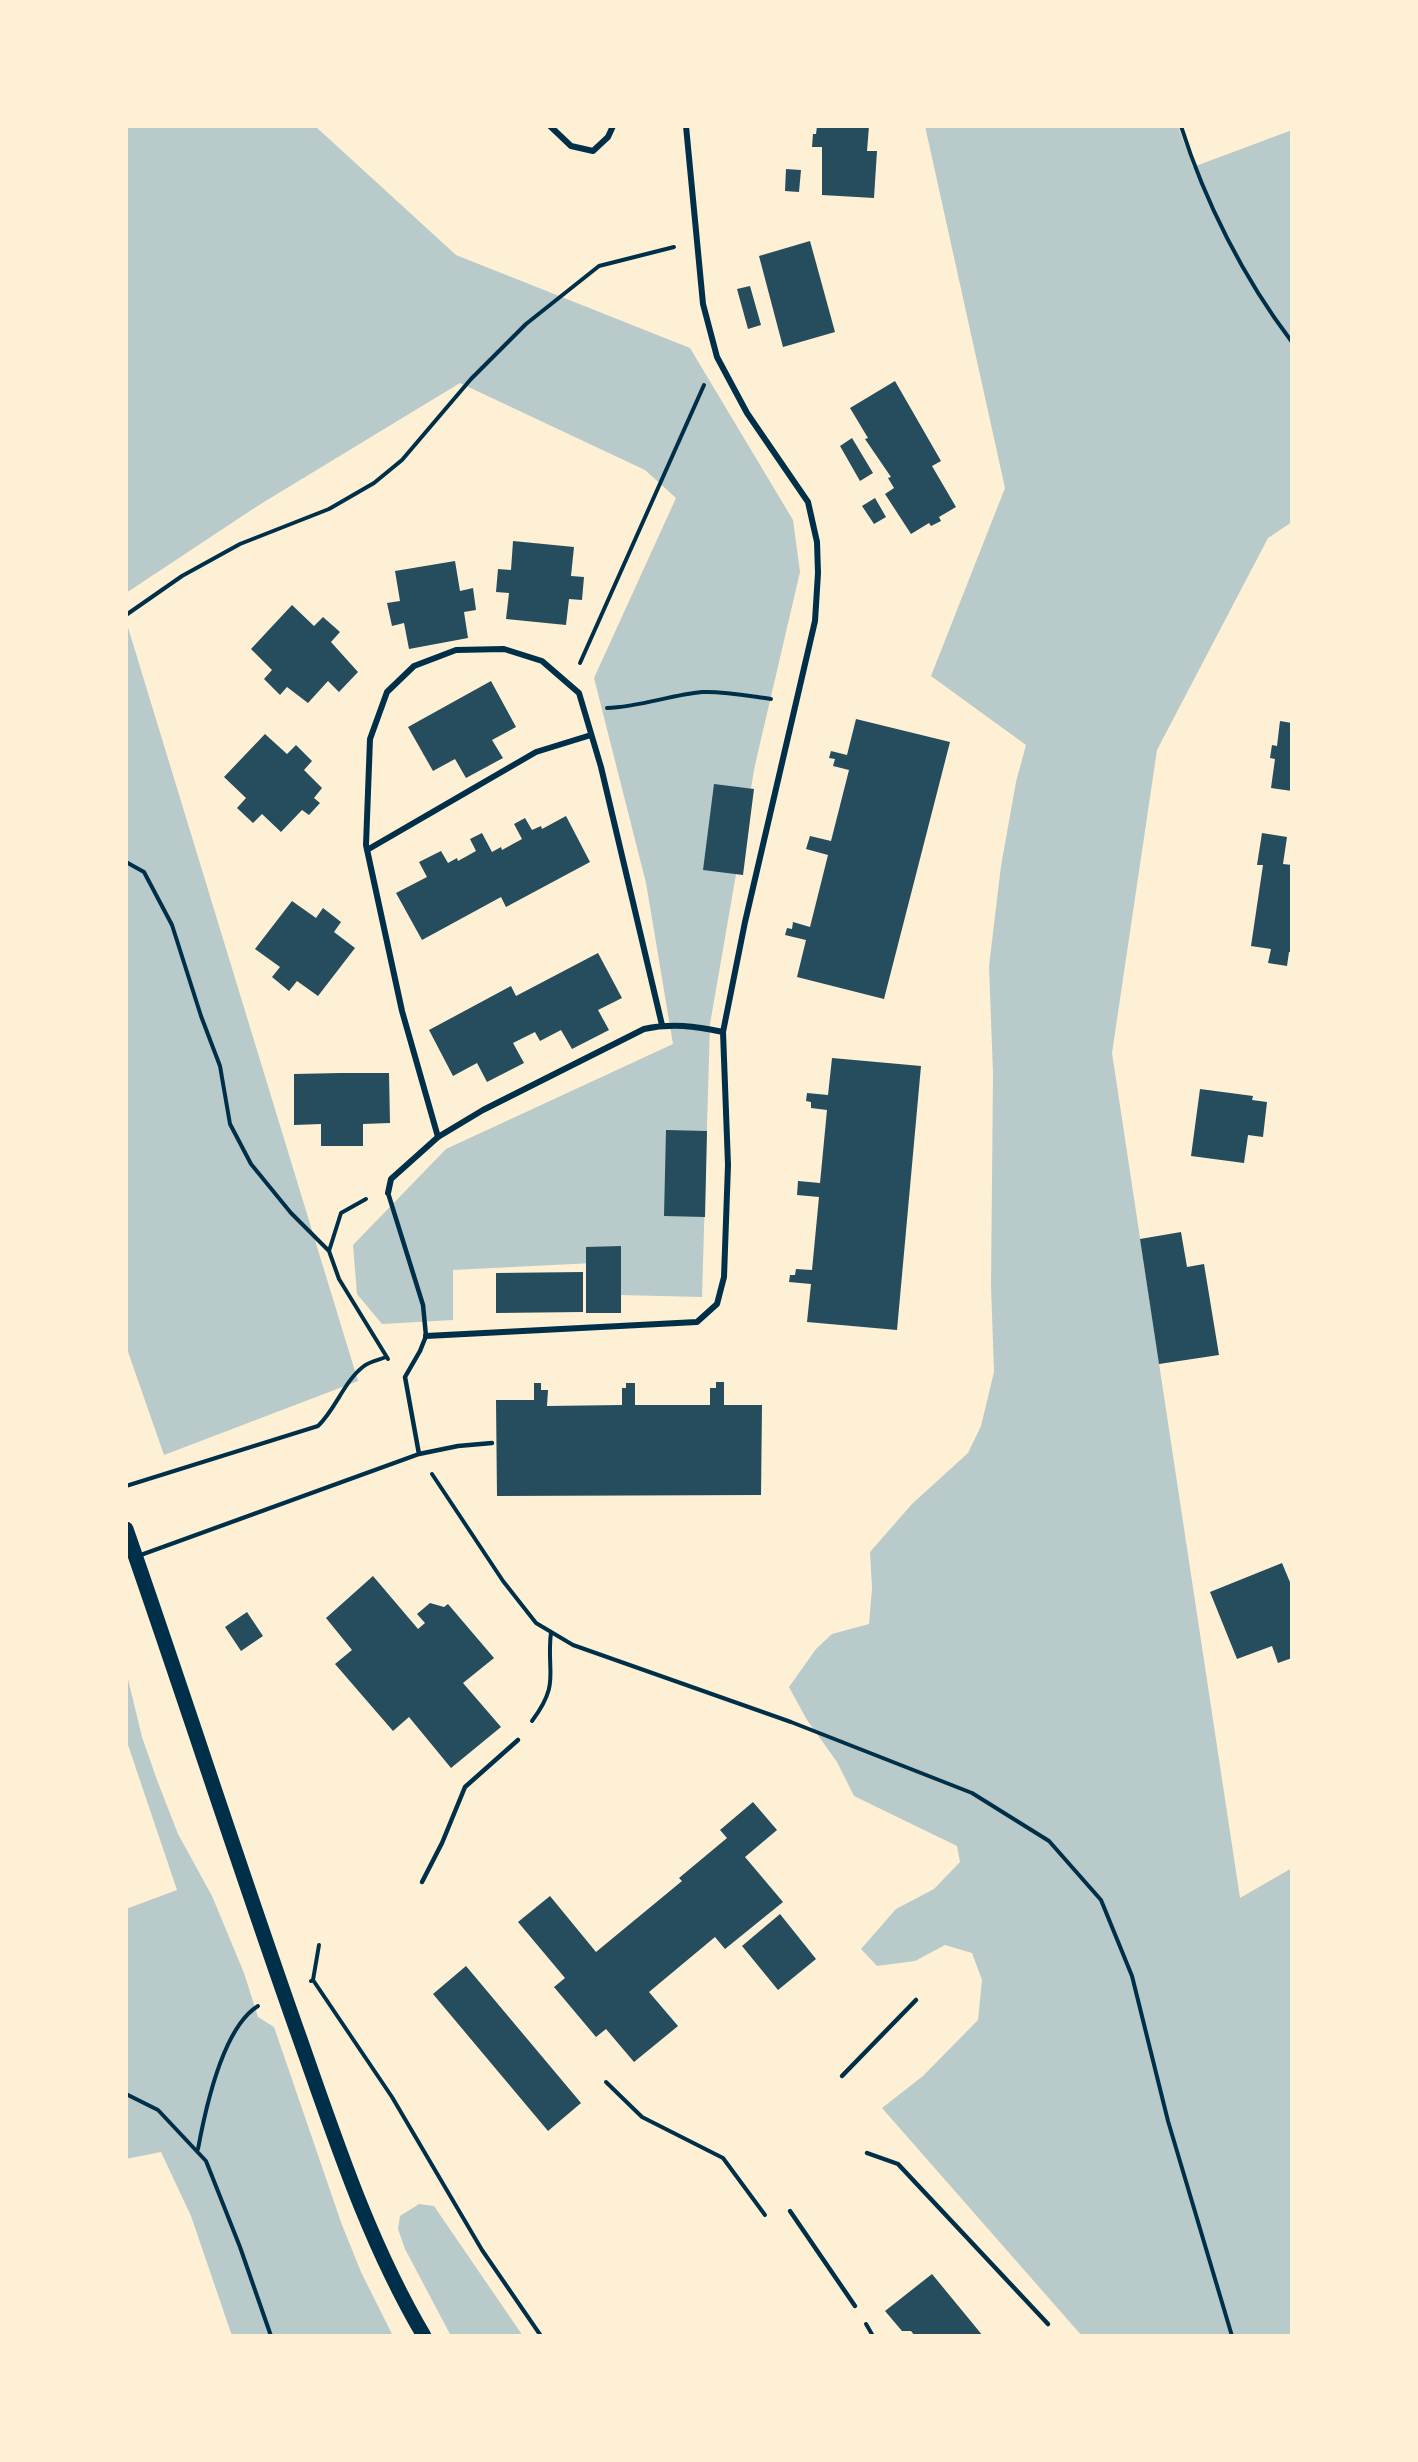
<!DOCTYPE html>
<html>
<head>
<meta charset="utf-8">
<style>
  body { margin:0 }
  #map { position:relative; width:1418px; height:2462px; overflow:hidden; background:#fdf0d5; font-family:"Alegreya Sans",sans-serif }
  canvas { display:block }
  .frame { position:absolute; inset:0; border:128px solid #fdf0d5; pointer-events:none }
</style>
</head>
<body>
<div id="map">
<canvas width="1418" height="2462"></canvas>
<div class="frame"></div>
</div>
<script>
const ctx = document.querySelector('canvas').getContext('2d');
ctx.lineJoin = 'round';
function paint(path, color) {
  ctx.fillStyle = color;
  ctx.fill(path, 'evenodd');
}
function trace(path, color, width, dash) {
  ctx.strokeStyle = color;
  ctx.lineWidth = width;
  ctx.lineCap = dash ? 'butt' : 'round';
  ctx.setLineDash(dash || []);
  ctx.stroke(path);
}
paint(new Path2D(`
  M 126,126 L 315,126 L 456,255 L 690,348 L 793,520 L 800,572 L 755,765 L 710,1024 L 702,1297 L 619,1295 L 613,1262 L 453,1270 L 453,1320 L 382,1324 L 357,1294 L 353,1245 L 446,1149 L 673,1044 L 646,883 L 594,678 L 676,498 L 645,470 L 460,383 L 259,505 L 126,593 Z
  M 925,126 L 1178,126 L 1193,167 L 1292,130 L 1292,522 L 1268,538 L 1157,750 L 1112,1053 L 1240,1898 L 1292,1868 L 1292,2336 L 1082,2336 L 882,2108 L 923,2076 L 978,2020 L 982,1980 L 972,1953 L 945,1945 L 915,1961 L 877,1966 L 861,1949 L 896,1909 L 934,1889 L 960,1862 L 957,1846 L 854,1796 L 837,1762 L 807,1720 L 789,1687 L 816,1649 L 832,1634 L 869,1624 L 872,1588 L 870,1552 L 912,1504 L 968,1453 L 981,1426 L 994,1372 L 991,1286 L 993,1073 L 989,966 L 1001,866 L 1016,782 L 1026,745 L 931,676 L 1005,488 Z
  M 126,621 L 358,1381 L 164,1455 L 126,1346 Z
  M 126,1671 L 142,1737 L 157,1780 L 178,1834 L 212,1896 L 244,1973 L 258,2017 L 274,2027 L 342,2225 L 361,2272 L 393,2336 L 232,2336 L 191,2216 L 161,2152 L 126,2159 L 126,1909 L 177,1890 L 126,1739 Z
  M 419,2204 L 434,2206 L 523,2336 L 451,2336 L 405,2249 L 398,2229 L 400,2216 Z`), '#b9caca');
paint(new Path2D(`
  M 817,126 L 869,126 L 867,151 L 877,151 L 874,198 L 822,195 L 822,147 L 812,147 L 813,134 L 816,134 Z
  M 786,169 L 801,170 L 799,192 L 785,191 Z
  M 810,241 L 835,332 L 783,347 L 759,256 Z
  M 750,286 L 761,325 L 748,329 L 737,289 Z
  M 895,381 L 941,461 L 932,466 L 956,507 L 939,517 L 941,521 L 931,526 L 929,523 L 911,534 L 885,494 L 894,488 L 888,478 L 891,477 L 865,439 L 868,438 L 850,408 Z
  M 852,438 L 873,473 L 860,481 L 840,446 Z
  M 875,498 L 886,517 L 874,524 L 862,506 Z
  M 513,541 L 574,547 L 571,576 L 584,577 L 582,600 L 569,599 L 566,625 L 506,619 L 509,593 L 496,592 L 498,569 L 511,570 Z
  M 455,561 L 460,591 L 473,588 L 476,610 L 464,612 L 468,638 L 409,649 L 404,623 L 392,626 L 387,603 L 400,601 L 395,571 Z
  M 292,605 L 314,626 L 323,617 L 340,632 L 331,642 L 358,672 L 339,692 L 328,681 L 308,703 L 287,687 L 280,695 L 264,679 L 272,670 L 251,649 Z
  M 491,681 L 516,727 L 492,740 L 503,758 L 466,778 L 455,759 L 433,771 L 408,727 Z
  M 856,719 L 950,742 L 884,999 L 797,977 L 806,940 L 785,935 L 787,928 L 792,929 L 793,922 L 810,927 L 828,855 L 806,849 L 810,836 L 831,841 L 849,770 L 833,766 L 835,759 L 829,758 L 831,751 L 847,755 Z
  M 1280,721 L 1292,723 L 1292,791 L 1271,788 L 1275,759 L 1270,758 L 1272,745 L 1277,746 Z
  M 265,734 L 287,754 L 296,745 L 312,761 L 304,770 L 322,788 L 314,798 L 320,803 L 309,815 L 302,810 L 281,832 L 262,814 L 253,823 L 237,808 L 246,798 L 224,777 Z
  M 714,784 L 754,789 L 743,875 L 703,870 Z
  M 566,816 L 590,862 L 506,907 L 501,897 L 422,940 L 396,893 L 427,877 L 419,862 L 441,851 L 448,863 L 457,858 L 458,861 L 476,851 L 470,839 L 482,833 L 492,852 L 501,847 L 502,850 L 522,839 L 514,824 L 525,818 L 532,830 L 541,826 L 542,829 Z
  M 1262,833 L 1287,837 L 1283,864 L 1292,865 L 1292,952 L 1289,952 L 1287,966 L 1268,963 L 1271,949 L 1251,946 L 1263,865 L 1257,865 Z
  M 292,901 L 316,918 L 323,908 L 341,922 L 334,932 L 355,948 L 318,996 L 297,981 L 289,991 L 272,977 L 280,967 L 255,949 Z
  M 598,953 L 622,998 L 598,1010 L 609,1030 L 572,1049 L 561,1030 L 540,1041 L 535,1032 L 513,1043 L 524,1063 L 487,1082 L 477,1063 L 453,1076 L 429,1030 L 511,986 L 516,996 Z
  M 832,1058 L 921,1066 L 897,1330 L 807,1322 L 811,1284 L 789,1282 L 790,1275 L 795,1275 L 796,1269 L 812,1270 L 819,1197 L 797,1195 L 798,1181 L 820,1183 L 827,1110 L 811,1108 L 811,1102 L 806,1101 L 807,1093 L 828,1095 Z
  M 341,1073 L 389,1073 L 390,1123 L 363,1124 L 363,1146 L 321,1146 L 321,1124 L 294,1125 L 294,1074 Z
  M 1200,1089 L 1253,1096 L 1252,1100 L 1267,1102 L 1263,1137 L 1248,1135 L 1244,1163 L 1191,1156 Z
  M 666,1130 L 707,1131 L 705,1217 L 664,1216 Z
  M 1181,1232 L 1187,1267 L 1204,1264 L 1219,1355 L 1159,1364 L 1140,1239 Z
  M 621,1246 L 621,1313 L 586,1313 L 586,1247 Z
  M 583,1272 L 583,1312 L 496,1313 L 496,1273 Z
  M 716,1382 L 724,1382 L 724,1405 L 762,1405 L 761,1495 L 497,1496 L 496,1400 L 534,1400 L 534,1383 L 541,1383 L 541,1390 L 548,1390 L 547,1406 L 622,1405 L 622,1388 L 626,1388 L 626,1383 L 635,1383 L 635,1405 L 710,1405 L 710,1388 L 716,1388 Z
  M 1282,1563 L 1292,1587 L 1292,1658 L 1278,1663 L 1272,1646 L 1237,1659 L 1210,1592 Z
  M 373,1576 L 418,1629 L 425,1623 L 417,1614 L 430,1603 L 444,1607 L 448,1604 L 494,1658 L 463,1683 L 501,1727 L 451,1768 L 409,1717 L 393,1731 L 335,1664 L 352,1650 L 326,1618 Z
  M 247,1612 L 263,1636 L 241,1651 L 225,1627 Z
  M 753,1802 L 777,1830 L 745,1857 L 783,1902 L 725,1949 L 715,1937 L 649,1992 L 678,2026 L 634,2062 L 606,2029 L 596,2037 L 554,1987 L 565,1978 L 518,1922 L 550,1896 L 596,1952 L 682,1881 L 679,1878 L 727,1838 L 720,1830 Z
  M 780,1914 L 816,1959 L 778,1990 L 742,1946 Z
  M 466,1966 L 581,2103 L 548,2131 L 433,1994 Z
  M 932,2274 L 983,2336 L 915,2336 L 911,2331 L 902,2331 L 885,2311 Z`), '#264d5e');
trace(new Path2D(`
  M 1181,126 C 1205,202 1244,279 1292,342
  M 126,615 L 182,576 L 240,544 L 329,509 L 374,483 L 402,460 L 471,379 L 526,324 L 599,266 L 674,247
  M 580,663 L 704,385
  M 607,708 C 640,707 670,695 702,692 C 725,691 749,696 771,699
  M 126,862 L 144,872 L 172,925 L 201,1016 L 220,1066 L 230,1124 L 251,1164 L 291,1213 L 329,1251 L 339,1279 L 388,1359
  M 329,1251 L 341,1213 L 366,1199
  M 432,1474 L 503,1581 L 536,1623 L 573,1645 L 791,1722 L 972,1793 L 1049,1841 L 1101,1900 L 1132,1976 L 1168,2121 L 1232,2336
  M 126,1486 L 318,1426 C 336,1409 344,1381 364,1366 C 369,1362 379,1360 386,1357
  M 532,1721 C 561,1682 546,1674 551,1632
  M 313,1980 L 319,1945
  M 311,1981 L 313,1980 L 392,2097 L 482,2250 L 541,2336
  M 606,2082 L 642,2117 L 723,2158 L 765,2215
  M 126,2094 L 158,2110 L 206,2161 L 240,2247 L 271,2336
  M 198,2149 C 205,2111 222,2028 258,2006
  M 866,2324 L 873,2336`), '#003049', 4);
trace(new Path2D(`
  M 388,1193 L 423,1305 L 426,1336 L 420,1351 L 405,1377 L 419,1454
  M 138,1556 L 419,1454 L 458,1446 L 492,1443
  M 422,1882 L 442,1843 L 465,1787 L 518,1740
  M 842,2076 L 916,2000
  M 867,2153 L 898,2164 L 1048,2324
  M 790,2211 L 855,2306`), '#003049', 4.5);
trace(new Path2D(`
  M 550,126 L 571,146 L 593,151 L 608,137 L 613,126
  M 686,126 L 703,304 L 717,357 L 747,413 L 808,502 L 817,542 L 818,573 L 815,621 L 745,922 L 723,1032
  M 367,850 L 536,752 L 591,735
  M 438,1137 L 402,1011 L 366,845 L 370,739 L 387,692 L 414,666 L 456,650 L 504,649 L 542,661 L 579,693 L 601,767 L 662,1025
  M 388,1193 L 391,1179 L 438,1137 L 483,1110 L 644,1029 C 671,1023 695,1026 723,1032 L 728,1165 L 724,1277 L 717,1304 L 697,1322 L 426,1336`), '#003049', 6);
trace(new Path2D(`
  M 126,1529 C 185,1698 240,1870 300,2039 C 336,2141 369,2243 424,2336`), '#003049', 15);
</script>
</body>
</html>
